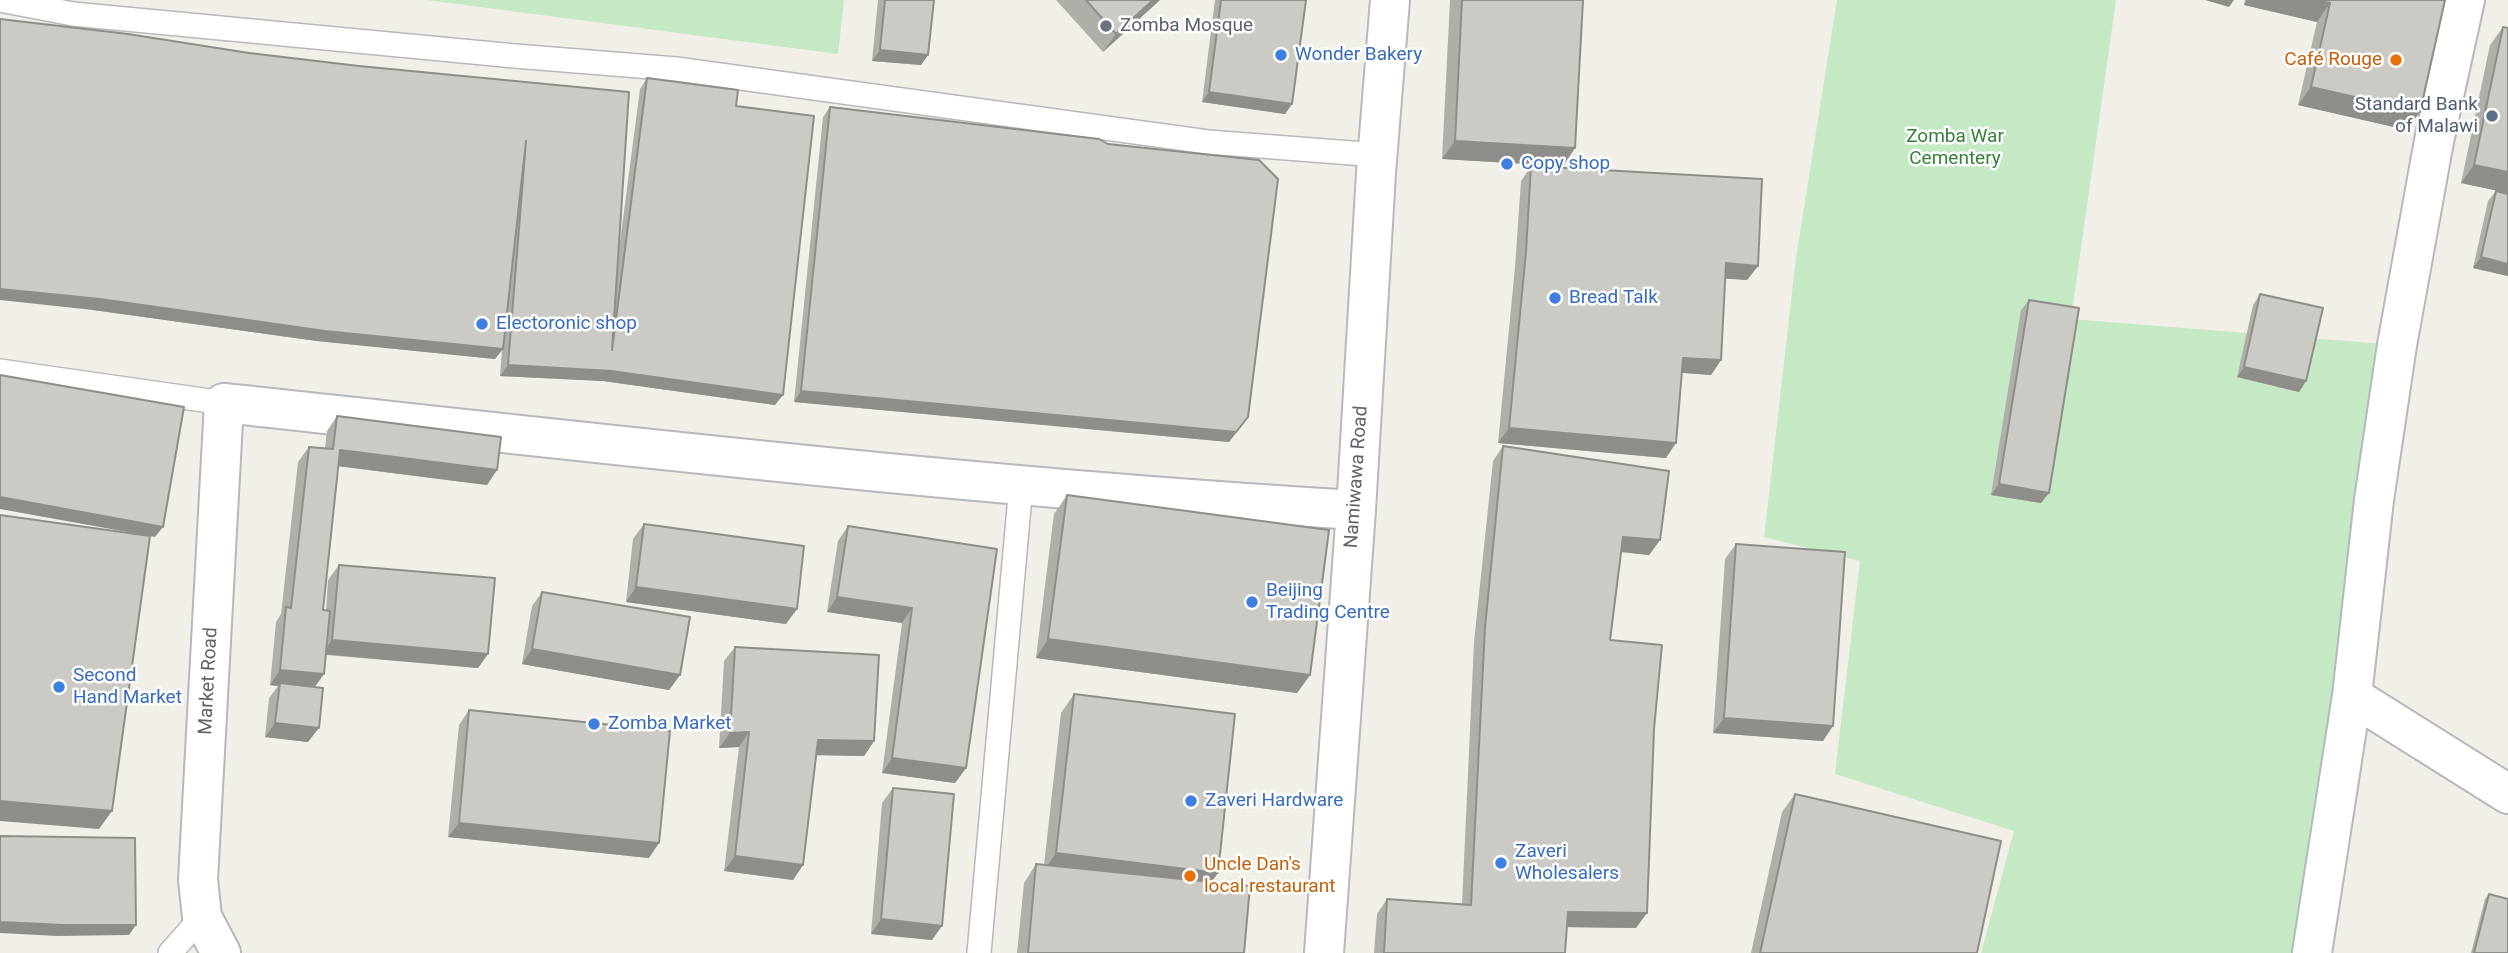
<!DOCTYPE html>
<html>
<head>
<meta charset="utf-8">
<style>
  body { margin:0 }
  canvas { display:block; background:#f1efe8 }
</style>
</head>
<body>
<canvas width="2508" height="953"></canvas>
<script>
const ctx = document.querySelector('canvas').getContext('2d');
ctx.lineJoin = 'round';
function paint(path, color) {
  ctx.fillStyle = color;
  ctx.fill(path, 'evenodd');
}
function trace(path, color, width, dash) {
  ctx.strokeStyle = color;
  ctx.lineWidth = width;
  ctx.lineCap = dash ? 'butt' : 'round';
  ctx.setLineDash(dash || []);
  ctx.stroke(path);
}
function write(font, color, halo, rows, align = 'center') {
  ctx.font = font + ' Roboto,sans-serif';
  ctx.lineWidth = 5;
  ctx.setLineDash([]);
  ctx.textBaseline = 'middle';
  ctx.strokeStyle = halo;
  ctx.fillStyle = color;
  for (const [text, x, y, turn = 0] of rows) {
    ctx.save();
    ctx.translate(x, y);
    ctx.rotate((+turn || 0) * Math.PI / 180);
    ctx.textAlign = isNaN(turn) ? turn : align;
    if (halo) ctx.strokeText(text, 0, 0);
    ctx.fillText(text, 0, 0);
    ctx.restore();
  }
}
paint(new Path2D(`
  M 427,0 L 844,0 L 838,54 Z
  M 1837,0 L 2116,0 L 2071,319 L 2397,345 L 2324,953 L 1981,953 L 2014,831 L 1835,774 L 1860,561 L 1764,537 L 1796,258 Z`), '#c5e8c5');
const lane = new Path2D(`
  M 0,0 L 73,14 L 515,56 L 676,69 L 1208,142 L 1378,155
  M 0,371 L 224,403
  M 170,953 L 202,917
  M 979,953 L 1021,485`);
const street = new Path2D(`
  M 2352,696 L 2508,794
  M 221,953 L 202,917 L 198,880 L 224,403 C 600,443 977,488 1356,510
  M 2312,953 L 2352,696 L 2374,500 L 2397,345 L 2434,141 L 2465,0`);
const secondary = new Path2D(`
  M 1324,953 L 1356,510 L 1376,173 L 1390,0`);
trace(lane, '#b5b8bc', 26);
trace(street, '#b5b8bc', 42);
trace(secondary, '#b6babf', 42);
trace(lane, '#fff', 23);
trace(street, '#fff', 38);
trace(secondary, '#fff', 38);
paint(new Path2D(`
  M 878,0 L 934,0 L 928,55 L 921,65 L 872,61 Z
  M 1056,0 L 1160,0 L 1103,52 Z
  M 1215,0 L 1306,0 L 1292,104 L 1285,114 L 1202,102 Z
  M 1450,0 L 1583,0 L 1575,148 L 1563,166 L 1442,159 Z
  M 2245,0 L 2445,0 L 2407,130 L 2298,105 L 2317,22 L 2244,5 Z
  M 2503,27 L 2508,28 L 2508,193 L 2461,183 L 2490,45 Z
  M 249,53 L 359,66 L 629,92 L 618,257 L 640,89 L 647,78 L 736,106 L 775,405 L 603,381 L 500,376 L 502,349 L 495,359 L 317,341 L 93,310 Z
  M 830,107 L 1241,427 L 1229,442 L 794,402 L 823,117 Z
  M 1531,166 L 1758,266 L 1747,280 L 1725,278 L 1721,360 L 1711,375 L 1682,373 L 1666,458 L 1498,443 L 1515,267 L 1521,181 Z
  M 2496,191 L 2508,194 L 2508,276 L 2473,268 L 2488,201 Z
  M 2260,294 L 2306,381 L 2299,392 L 2237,377 L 2253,305 Z
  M 2029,300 L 2041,503 L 1991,495 L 2021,310 Z
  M 337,416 L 497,470 L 487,485 L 338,466 L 323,610 L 326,611 L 328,580 L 339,565 L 488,654 L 478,668 L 326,655 L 324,674 L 315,687 L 308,742 L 265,737 L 269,698 L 278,686 L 270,685 L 276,622 L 281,614 L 298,462 L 309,447 L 325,448 L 327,431 Z
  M 1503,446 L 1660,540 L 1649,555 L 1621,552 L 1610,640 L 1636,928 L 1567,927 L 1565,953 L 1374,953 L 1377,914 L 1387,899 L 1462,904 L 1474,642 L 1493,461 Z
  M 1067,495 L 1310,675 L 1297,693 L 1036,658 L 1054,514 Z
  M 644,524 L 786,624 L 626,602 L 633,539 Z
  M 848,526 L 997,549 L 966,768 L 955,783 L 882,773 L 902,623 L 827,612 L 838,541 Z
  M 1736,544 L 1823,741 L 1713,733 L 1725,559 Z
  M 542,592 L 680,675 L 669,690 L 522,664 L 532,606 Z
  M 735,647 L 874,741 L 864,756 L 816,755 L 803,865 L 793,880 L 724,871 L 739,747 L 719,748 L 724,661 Z
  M 1074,694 L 1211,882 L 1244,953 L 1017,953 L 1024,883 L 1036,864 L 1044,865 L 1061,713 Z
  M 469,710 L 649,858 L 448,837 L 459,725 Z
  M 893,788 L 932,940 L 871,934 L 882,803 Z
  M 1795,794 L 1977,953 L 1751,953 L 1782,812 Z
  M 2489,894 L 2508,953 L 2471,953 L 2485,899 Z`), '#afaea9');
paint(new Path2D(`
  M 1153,0 L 1160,0 L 1103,52 L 1116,34 Z
  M 2205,0 L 2234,0 L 2229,7 Z
  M 2247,0 L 2314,0 L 2330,3 L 2317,22 L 2244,5 Z
  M 880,50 L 928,55 L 921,65 L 872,61 Z
  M 2311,87 L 2420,112 L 2407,130 L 2298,105 Z
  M 1209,92 L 1292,104 L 1285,114 L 1202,102 Z
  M 1455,141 L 1575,148 L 1563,166 L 1442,159 Z
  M 2474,165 L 2508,172 L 2508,193 L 2461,183 Z
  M 2481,257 L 2508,264 L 2508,276 L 2473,268 Z
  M 1726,263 L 1758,266 L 1747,280 L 1715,278 Z
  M 0,289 L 100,299 L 503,349 L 495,359 L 317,341 L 93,310 L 0,300 Z
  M 1683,358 L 1721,360 L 1711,375 L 1673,372 Z
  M 508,365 L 611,371 L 783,395 L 775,405 L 603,381 L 500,376 Z
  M 2244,367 L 2306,381 L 2299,392 L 2237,377 Z
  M 801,391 L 1248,417 L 1229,442 L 794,402 Z
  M 1509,428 L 1676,443 L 1666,458 L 1498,443 Z
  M 340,450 L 497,470 L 487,485 L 329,465 Z
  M 1999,484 L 2049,493 L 2041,503 L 1991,495 Z
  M 0,497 L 163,527 L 155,537 L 0,509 Z
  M 1623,537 L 1660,540 L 1649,555 L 1613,551 Z
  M 636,587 L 797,609 L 786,624 L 626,602 Z
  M 837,597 L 912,608 L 902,623 L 827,612 Z
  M 1048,639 L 1310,675 L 1297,693 L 1036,658 Z
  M 332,640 L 488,654 L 478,668 L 322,654 Z
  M 532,649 L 680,675 L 669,690 L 522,664 Z
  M 280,670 L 324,674 L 313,689 L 280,683 L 278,686 L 270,685 Z
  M 1724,718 L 1833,726 L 1823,741 L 1713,733 Z
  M 275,723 L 319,728 L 308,742 L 265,737 Z
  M 749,732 L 739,747 L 719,748 L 730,733 Z
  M 818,740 L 874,741 L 864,756 L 808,755 Z
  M 892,758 L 966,768 L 955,783 L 882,773 Z
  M 0,801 L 112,811 L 99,829 L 0,821 Z
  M 459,823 L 659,843 L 649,858 L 448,837 Z
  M 1056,853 L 1218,873 L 1205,891 L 1043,872 Z
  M 735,856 L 803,865 L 793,880 L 724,871 Z
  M 1568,912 L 1647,913 L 1636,928 L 1557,927 Z
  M 881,919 L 942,926 L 932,940 L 871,934 Z
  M 0,922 L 136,925 L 129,935 L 57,936 L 0,933 Z`), '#8f8d8a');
const building = new Path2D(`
  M 885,0 L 934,0 L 928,55 L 880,50 Z
  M 1086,0 L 1153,0 L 1116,34 Z
  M 1221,0 L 1306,0 L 1292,104 L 1209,92 Z
  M 1462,0 L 1583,0 L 1575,148 L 1455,141 Z
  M 2314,0 L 2445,0 L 2420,112 L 2311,87 L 2330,3 Z
  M 0,19 L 128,34 L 249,53 L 359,66 L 629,92 L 612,350 L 647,78 L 738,90 L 736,106 L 814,116 L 783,395 L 611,371 L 508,365 L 526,141 L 503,349 L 325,331 L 100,299 L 0,289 Z
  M 2503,27 L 2508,28 L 2508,172 L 2474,165 Z
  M 830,107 L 1099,139 L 1108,144 L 1259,160 L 1278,179 L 1248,417 L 1236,432 L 801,391 Z
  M 1531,166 L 1762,179 L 1758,266 L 1726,263 L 1721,360 L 1683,358 L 1676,443 L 1509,428 L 1526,252 Z
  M 2496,191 L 2508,194 L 2508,264 L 2481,257 Z
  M 2260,294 L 2323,308 L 2306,381 L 2244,367 Z
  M 2029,300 L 2079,308 L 2049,493 L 1999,484 Z
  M 0,375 L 184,407 L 163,527 L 0,497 Z
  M 337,416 L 501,437 L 497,470 L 340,450 L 323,610 L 330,611 L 324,674 L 280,670 L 286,607 L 291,608 L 309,447 L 333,449 Z
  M 1503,446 L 1669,471 L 1660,540 L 1623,537 L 1610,640 L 1662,645 L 1654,729 L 1647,913 L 1568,912 L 1565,953 L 1384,953 L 1387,899 L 1471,905 L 1485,627 Z
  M 1067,495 L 1329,530 L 1310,675 L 1048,639 Z
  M 0,515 L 150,536 L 112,811 L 0,801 Z
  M 644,524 L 804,546 L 797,609 L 636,587 Z
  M 848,526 L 997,549 L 966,768 L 892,758 L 912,608 L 837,597 Z
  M 1736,544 L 1845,552 L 1833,726 L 1724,718 Z
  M 339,565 L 495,578 L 488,654 L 332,640 Z
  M 542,592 L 690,617 L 680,675 L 532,649 Z
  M 735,647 L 879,655 L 874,741 L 818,740 L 803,865 L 735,856 L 749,732 L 730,733 Z
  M 280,683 L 323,688 L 319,728 L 275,723 Z
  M 1074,694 L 1235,714 L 1218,873 L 1056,853 Z
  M 469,710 L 670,731 L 659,843 L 459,823 Z
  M 893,788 L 954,794 L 942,926 L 881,919 Z
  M 1795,794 L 2001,841 L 1977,953 L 1760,953 Z
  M 0,836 L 135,838 L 136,925 L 64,925 L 0,922 Z
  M 1036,864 L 1250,886 L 1244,953 L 1028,953 Z
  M 2489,894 L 2508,899 L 2508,953 L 2474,953 Z`);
paint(building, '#cccac5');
trace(building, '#8f8d8a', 2);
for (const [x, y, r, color] of [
  [1106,26,7,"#6b7280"],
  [1281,55,7,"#3f7fe0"],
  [2396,60,7,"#e8710a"],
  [2492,116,7,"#5c6f8a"],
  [1507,164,7,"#3f7fe0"],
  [1555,298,7,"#3f7fe0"],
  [482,324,7,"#3f7fe0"],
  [1252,602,7,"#3f7fe0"],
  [59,687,7,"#3f7fe0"],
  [594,724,7,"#3f7fe0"],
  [1191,801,7,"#3f7fe0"],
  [1501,863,7,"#3f7fe0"],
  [1190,876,7,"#e8710a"]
]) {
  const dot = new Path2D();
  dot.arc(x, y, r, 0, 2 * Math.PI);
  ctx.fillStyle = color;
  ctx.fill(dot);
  trace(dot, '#fff', 2.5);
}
write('19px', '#5b616d', '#fff', [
  ["Zomba Mosque",1120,26]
], 'left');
write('19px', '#366cbe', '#fff', [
  ["Wonder Bakery",1295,55],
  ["Copy shop",1521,164],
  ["Bread Talk",1569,298],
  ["Electoronic shop",496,324],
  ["Beijing",1266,591],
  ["Trading Centre",1266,613],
  ["Second",73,676],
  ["Hand Market",73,698],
  ["Zomba Market",608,724],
  ["Zaveri Hardware",1205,801],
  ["Zaveri",1515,852],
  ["Wholesalers",1515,874]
], 'left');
write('19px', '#c56008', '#fff', [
  ["Café Rouge",2382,60],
  ["Uncle Dan's",1204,865,"left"],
  ["local restaurant",1204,887,"left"]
], 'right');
write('19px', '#4e5e75', '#fff', [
  ["Standard Bank",2478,105],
  ["of Malawi",2478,127]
], 'right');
write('19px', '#348238', '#fff', [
  ["Zomba War",1955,137],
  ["Cementery",1955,159]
]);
write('19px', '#5f6368', '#fff', [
  ["Namiwawa Road",1357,477,-86],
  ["Market Road",209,681,-87]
]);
</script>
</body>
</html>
